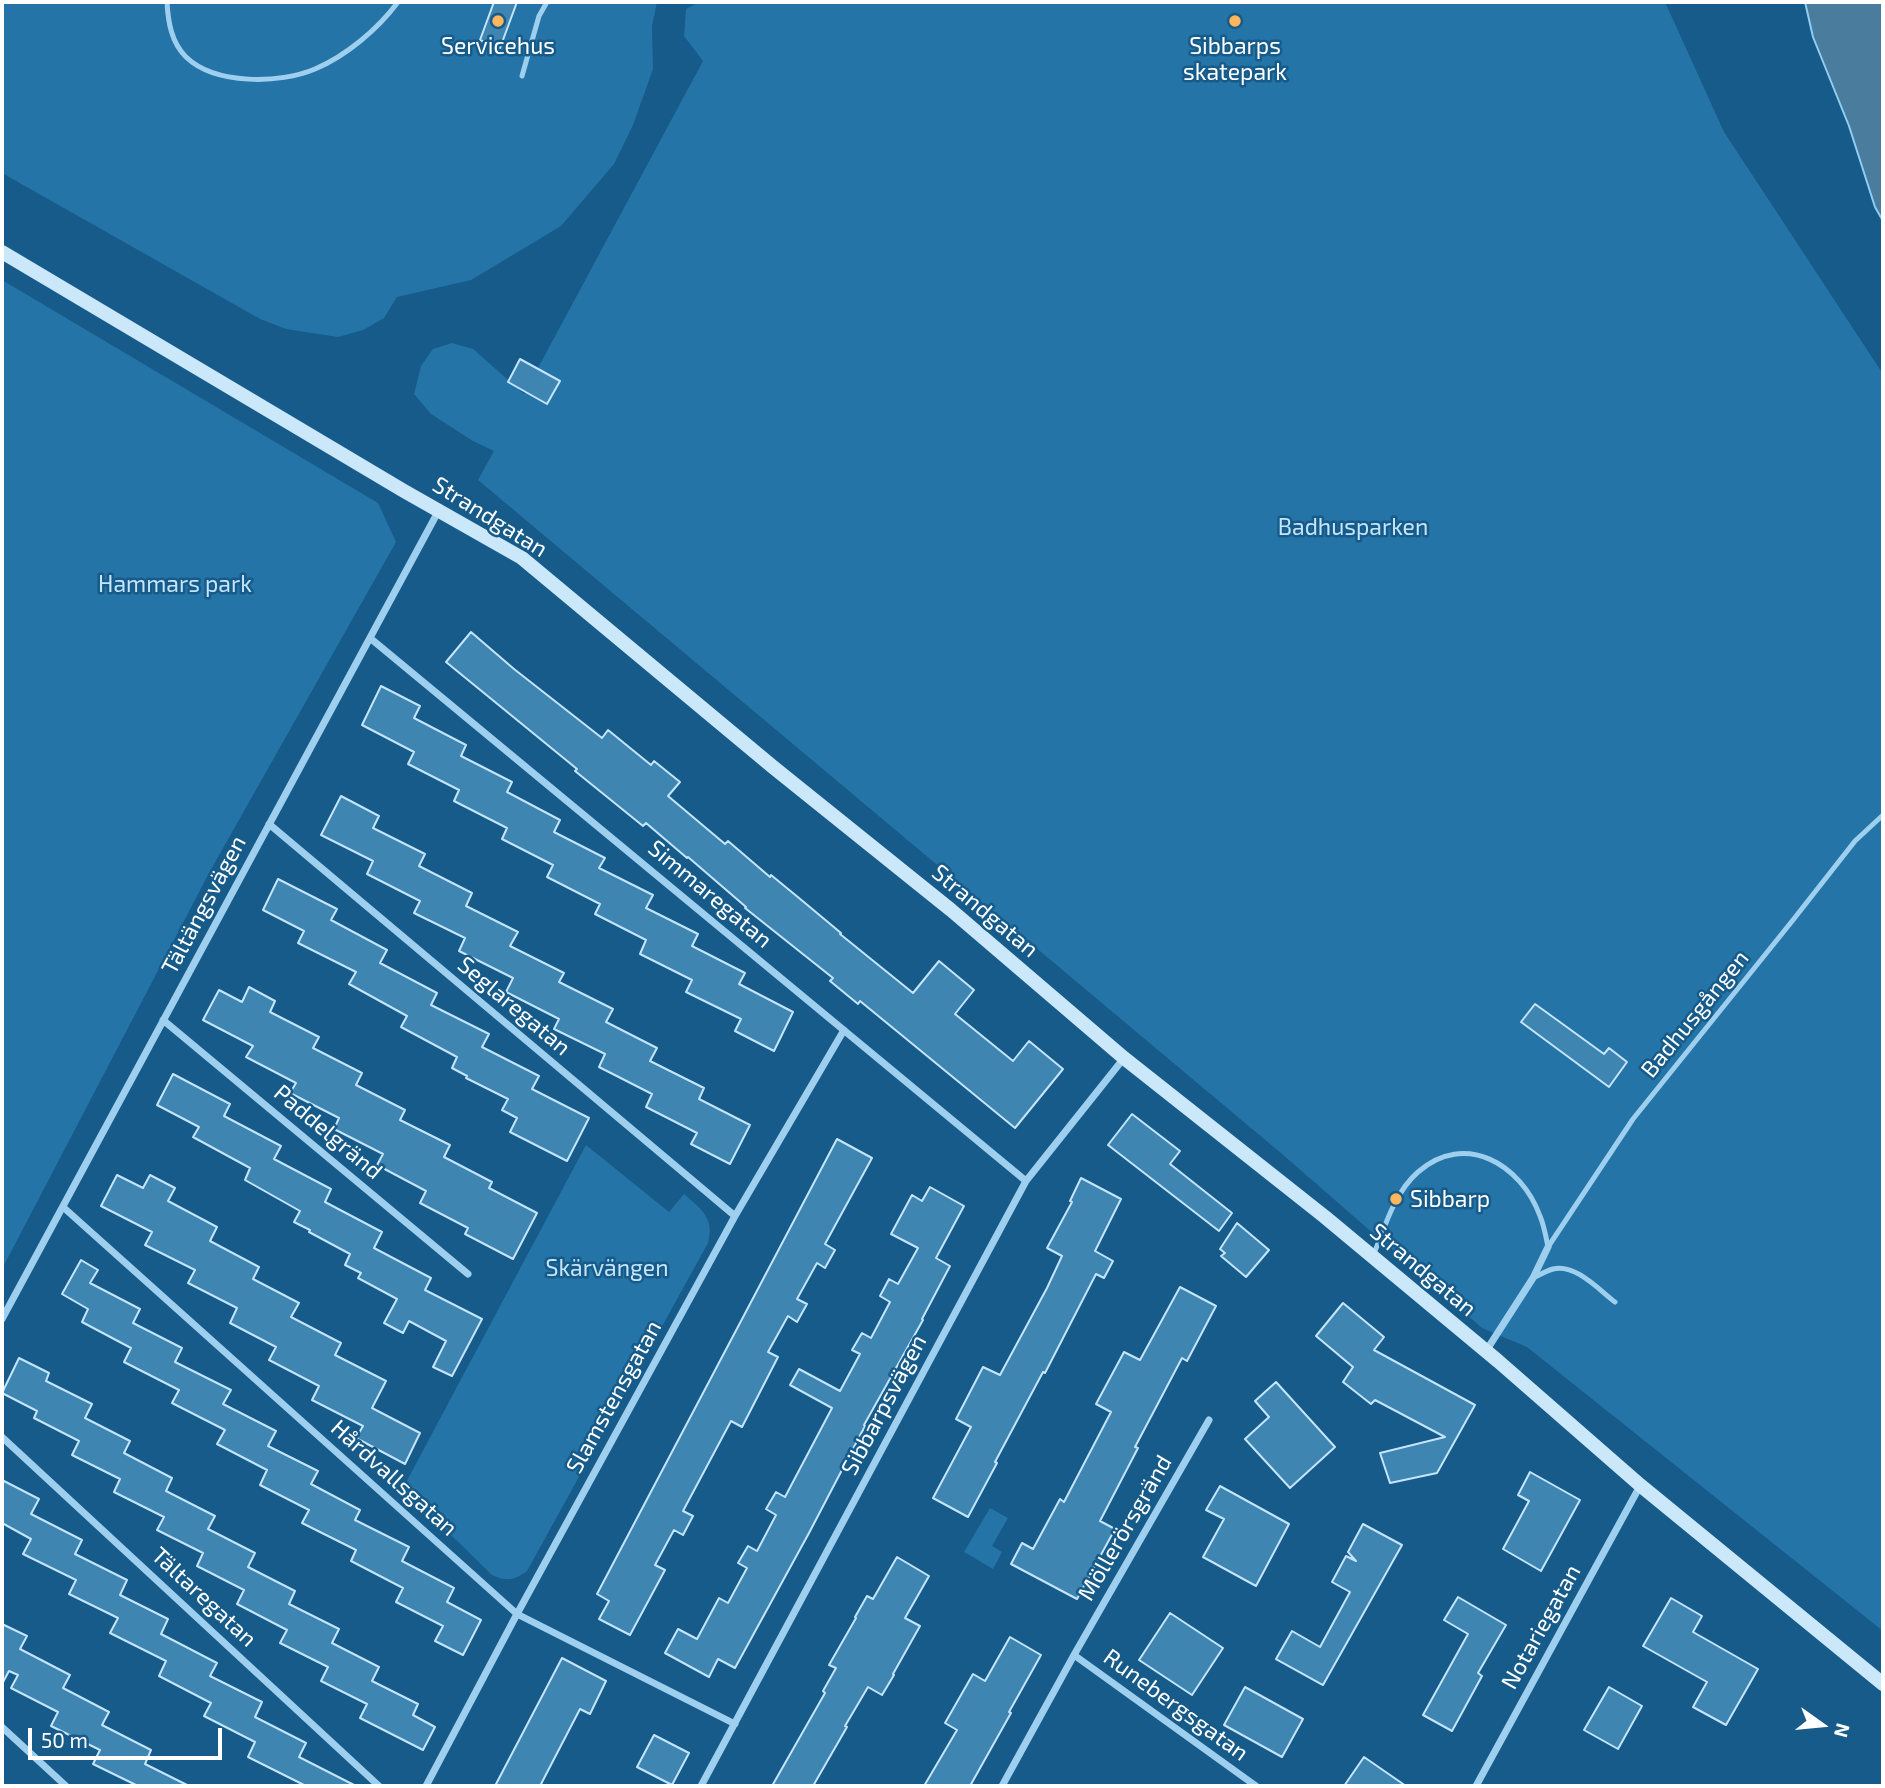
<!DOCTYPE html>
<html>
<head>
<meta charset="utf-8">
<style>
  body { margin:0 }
  #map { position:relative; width:1885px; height:1788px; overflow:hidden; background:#165b89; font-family:"Exo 2",sans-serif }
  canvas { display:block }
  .frame { position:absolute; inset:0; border:4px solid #fff; pointer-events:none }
  .north { position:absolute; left:1787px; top:1690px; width:70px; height:70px; -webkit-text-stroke:5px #165b89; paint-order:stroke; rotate:105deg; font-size:19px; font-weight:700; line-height:28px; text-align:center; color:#fff }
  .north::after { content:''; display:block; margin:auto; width:24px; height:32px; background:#fff; clip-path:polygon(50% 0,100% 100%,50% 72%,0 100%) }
  .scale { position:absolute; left:28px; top:1728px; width:194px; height:32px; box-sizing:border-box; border:4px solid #fff; border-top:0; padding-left:9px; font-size:21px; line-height:24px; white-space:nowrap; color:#fff; -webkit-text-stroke:5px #165b89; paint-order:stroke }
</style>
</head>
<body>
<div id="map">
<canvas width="1885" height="1788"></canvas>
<div class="frame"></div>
<div class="north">N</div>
<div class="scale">50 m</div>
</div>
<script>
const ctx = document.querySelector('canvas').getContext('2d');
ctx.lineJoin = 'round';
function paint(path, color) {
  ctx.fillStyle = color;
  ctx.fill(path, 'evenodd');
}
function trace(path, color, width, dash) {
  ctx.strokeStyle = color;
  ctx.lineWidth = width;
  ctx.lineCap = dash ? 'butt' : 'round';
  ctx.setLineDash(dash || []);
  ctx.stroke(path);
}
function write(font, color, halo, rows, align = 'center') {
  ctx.font = font + ' "Exo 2",sans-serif';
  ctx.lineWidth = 5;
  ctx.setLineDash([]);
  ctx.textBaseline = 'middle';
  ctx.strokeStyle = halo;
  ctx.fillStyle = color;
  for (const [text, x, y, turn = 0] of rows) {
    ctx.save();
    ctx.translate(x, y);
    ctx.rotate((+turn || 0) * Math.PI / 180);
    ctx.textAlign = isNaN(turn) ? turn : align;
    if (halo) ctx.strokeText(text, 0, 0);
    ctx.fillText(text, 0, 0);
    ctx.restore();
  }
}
paint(new Path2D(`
  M 2,2 L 657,2 L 652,26 L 653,69 L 633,125 L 614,164 L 561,226 L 471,280 L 397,297 L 384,318 L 363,330 L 338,337 L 286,329 L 260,319 L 2,173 Z
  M 699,2 L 1665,2 L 1724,132 L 1883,374 L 1883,1631 L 1527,1347 L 1482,1328 L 1282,1154 L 478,480 L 494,451 L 473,441 L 431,414 L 414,394 L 421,366 L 433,349 L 452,343 L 473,349 L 524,394 L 703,61 L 684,36 L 686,9 Z
  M 2,280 L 378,503 L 396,542 L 209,873 L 2,1269 Z
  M 586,1145 L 669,1212 L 684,1194 C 701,1209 715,1218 708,1243 L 527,1571 C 515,1580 506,1582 492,1575 L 403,1488 Z
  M 990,1508 L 1008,1518 L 992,1546 L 1002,1552 L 993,1569 L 964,1552 Z`), '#2574a7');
const water = new Path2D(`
  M 1805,2 L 1883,2 L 1883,221 L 1875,207 L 1849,126 L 1813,37 Z`);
paint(water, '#4a7c9e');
trace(water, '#90cdf1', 2);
const building = new Path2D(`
  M 494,2 L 517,2 L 500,48 L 480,40 Z
  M 520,359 L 560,381 L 547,404 L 508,382 Z
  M 471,632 L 514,669 L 602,738 L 608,730 L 651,765 L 654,761 L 680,782 L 668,796 L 725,844 L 728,841 L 770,877 L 771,875 L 799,898 L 841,933 L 840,934 L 913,993 L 939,961 L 974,990 L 955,1014 L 1013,1061 L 1029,1041 L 1063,1069 L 1015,1128 L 860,1001 L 858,1004 L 830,981 L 833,978 L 745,908 L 746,907 L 688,857 L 687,858 L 646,823 L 643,826 L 575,771 L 577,769 L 446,662 Z
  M 381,686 L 420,706 L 414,718 L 466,745 L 461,756 L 512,782 L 507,792 L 560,820 L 554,832 L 605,858 L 599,868 L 653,895 L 646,908 L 698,934 L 692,946 L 745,973 L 739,984 L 793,1012 L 774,1051 L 735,1031 L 741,1019 L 686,992 L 692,980 L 640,954 L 646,940 L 595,914 L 600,904 L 547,877 L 553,865 L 502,839 L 507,828 L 454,801 L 459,790 L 408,764 L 414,752 L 362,725 Z
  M 341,796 L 379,816 L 373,828 L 425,854 L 419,866 L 472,893 L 466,906 L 518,932 L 510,946 L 564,973 L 559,982 L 613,1009 L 606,1022 L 657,1048 L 650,1061 L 704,1088 L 699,1099 L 750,1125 L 730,1164 L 691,1144 L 697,1133 L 646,1107 L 652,1094 L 599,1067 L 605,1054 L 554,1029 L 559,1019 L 506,992 L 513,978 L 459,951 L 465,938 L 414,913 L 420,901 L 367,874 L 373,861 L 321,835 Z
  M 278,879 L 337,909 L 331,920 L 387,950 L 380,963 L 437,993 L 431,1005 L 489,1034 L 482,1047 L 539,1076 L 532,1089 L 589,1118 L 567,1161 L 510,1132 L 517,1118 L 502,1110 L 508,1099 L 466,1078 L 467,1076 L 452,1068 L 457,1057 L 401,1027 L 407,1016 L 349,984 L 356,972 L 298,943 L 304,931 L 263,910 Z
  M 249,987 L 275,1001 L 270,1012 L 319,1037 L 313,1048 L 362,1073 L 356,1085 L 405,1110 L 400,1120 L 450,1145 L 444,1157 L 492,1182 L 489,1188 L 537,1213 L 513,1259 L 465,1234 L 468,1228 L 420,1203 L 426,1191 L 377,1165 L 383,1154 L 334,1129 L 339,1118 L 290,1093 L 296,1083 L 246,1057 L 253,1046 L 203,1020 L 219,990 L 242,1002 Z
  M 1535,1004 L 1604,1054 L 1609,1048 L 1627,1062 L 1609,1087 L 1521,1022 Z
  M 173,1074 L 230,1104 L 224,1116 L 281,1146 L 274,1159 L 331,1189 L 325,1202 L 382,1232 L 374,1248 L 431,1278 L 425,1290 L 482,1319 L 452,1376 L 433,1367 L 446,1341 L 409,1321 L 403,1333 L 384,1323 L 397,1299 L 358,1278 L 361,1273 L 345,1265 L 350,1254 L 309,1232 L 310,1230 L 294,1222 L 300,1211 L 245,1180 L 250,1168 L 193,1137 L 199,1127 L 157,1105 Z
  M 1132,1114 L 1180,1151 L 1170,1164 L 1232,1213 L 1219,1231 L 1108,1145 Z
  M 837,1139 L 872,1158 L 825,1244 L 835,1250 L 825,1268 L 817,1263 L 797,1299 L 807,1304 L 797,1322 L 788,1316 L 768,1352 L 778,1357 L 742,1427 L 731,1421 L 683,1511 L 693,1516 L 683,1535 L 674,1530 L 655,1565 L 665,1570 L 630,1635 L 599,1619 L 609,1601 L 597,1594 Z
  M 117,1175 L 143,1188 L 150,1175 L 175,1188 L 168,1201 L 217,1227 L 210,1241 L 259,1267 L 253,1279 L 299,1303 L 291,1317 L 341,1343 L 335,1355 L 386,1381 L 372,1408 L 420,1433 L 405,1464 L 356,1438 L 363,1426 L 312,1400 L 319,1386 L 269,1360 L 276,1347 L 230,1323 L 237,1308 L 188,1283 L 195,1270 L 145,1245 L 152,1232 L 101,1206 Z
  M 1081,1178 L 1121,1199 L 1095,1251 L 1113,1261 L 1104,1278 L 1096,1274 L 1045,1373 L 1043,1372 L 995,1462 L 997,1463 L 968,1517 L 933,1498 L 971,1427 L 956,1419 L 983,1367 L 1000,1375 L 1047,1288 L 1062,1256 L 1047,1248 L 1072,1202 L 1070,1201 Z
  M 930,1187 L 964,1206 L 936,1258 L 950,1266 L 922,1319 L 923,1320 L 864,1425 L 865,1426 L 809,1533 L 735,1668 L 718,1659 L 709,1677 L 665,1653 L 678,1629 L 697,1639 L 719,1598 L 728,1603 L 747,1568 L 738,1563 L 748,1546 L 757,1551 L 776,1515 L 766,1509 L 776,1492 L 785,1497 L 832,1408 L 790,1385 L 799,1369 L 840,1391 L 860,1354 L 852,1350 L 862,1333 L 871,1338 L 890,1302 L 880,1296 L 889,1279 L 898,1284 L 918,1248 L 891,1234 L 912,1195 L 922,1201 Z
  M 1237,1223 L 1269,1250 L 1246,1277 L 1221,1256 L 1225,1253 L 1220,1249 Z
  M 81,1260 L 98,1270 L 90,1283 L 140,1309 L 133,1323 L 182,1348 L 175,1362 L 231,1390 L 223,1404 L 276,1431 L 268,1446 L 318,1471 L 311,1484 L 360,1510 L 355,1520 L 409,1547 L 402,1561 L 454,1588 L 447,1602 L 481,1620 L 463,1655 L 435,1641 L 443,1626 L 396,1602 L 403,1588 L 351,1561 L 356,1550 L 302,1523 L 309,1510 L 260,1485 L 267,1470 L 217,1444 L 225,1430 L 172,1403 L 179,1390 L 124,1362 L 131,1348 L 82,1322 L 88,1309 L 62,1294 Z
  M 1180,1287 L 1216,1306 L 1187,1361 L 1182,1358 L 1135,1447 L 1138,1448 L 1100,1521 L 1115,1529 L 1077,1599 L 1011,1564 L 1022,1543 L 1033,1549 L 1060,1499 L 1064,1502 L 1111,1412 L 1096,1404 L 1124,1352 L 1140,1360 Z
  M 1343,1303 L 1384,1337 L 1374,1350 L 1475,1405 L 1437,1473 L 1390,1483 L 1380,1453 L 1445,1437 L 1375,1400 L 1371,1404 L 1343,1382 L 1353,1367 L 1316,1336 Z
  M 19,1358 L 49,1373 L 46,1381 L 92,1404 L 85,1418 L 130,1441 L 124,1453 L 172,1478 L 166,1491 L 215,1516 L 208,1529 L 255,1553 L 248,1567 L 295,1591 L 289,1604 L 339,1629 L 332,1643 L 379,1667 L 372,1681 L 418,1704 L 413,1715 L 435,1727 L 423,1750 L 360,1718 L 367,1704 L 321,1681 L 328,1667 L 280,1643 L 287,1630 L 237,1604 L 244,1590 L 197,1566 L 203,1553 L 157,1530 L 164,1517 L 114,1492 L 120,1479 L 72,1455 L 79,1441 L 34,1418 L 37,1411 L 2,1393 Z
  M 1276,1382 L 1335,1447 L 1290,1488 L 1245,1439 L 1269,1417 L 1255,1401 Z
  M 1530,1472 L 1580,1500 L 1541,1571 L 1503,1549 L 1529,1501 L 1518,1495 Z
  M 2,1480 L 39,1499 L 31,1514 L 82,1540 L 75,1554 L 127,1580 L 120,1595 L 168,1619 L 161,1634 L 217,1663 L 210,1676 L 262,1702 L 255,1717 L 306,1743 L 299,1757 L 356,1786 L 306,1786 L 248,1757 L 255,1742 L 204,1716 L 211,1703 L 159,1676 L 166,1661 L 110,1633 L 118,1618 L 69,1594 L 76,1580 L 23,1554 L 31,1539 L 2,1523 Z
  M 1220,1486 L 1289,1524 L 1256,1586 L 1203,1557 L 1224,1519 L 1206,1510 Z
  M 1363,1524 L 1402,1545 L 1323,1685 L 1276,1659 L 1292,1631 L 1320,1647 L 1350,1592 L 1332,1582 L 1346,1556 L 1356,1561 L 1348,1552 Z
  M 897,1557 L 929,1576 L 905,1618 L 920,1626 L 893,1674 L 894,1675 L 882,1695 L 868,1687 L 845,1726 L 847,1727 L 813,1786 L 772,1786 L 825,1693 L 823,1691 L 836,1668 L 829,1665 L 856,1618 L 855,1617 L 867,1596 L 873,1599 Z
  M 1458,1597 L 1506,1625 L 1478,1673 L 1482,1676 L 1452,1731 L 1423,1715 L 1468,1634 L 1444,1620 Z
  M 1671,1598 L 1702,1616 L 1693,1632 L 1758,1669 L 1726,1725 L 1693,1707 L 1707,1682 L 1643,1646 Z
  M 1170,1613 L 1223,1648 L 1192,1695 L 1139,1660 Z
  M 2,1624 L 27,1636 L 20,1649 L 70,1675 L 63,1688 L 109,1712 L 102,1725 L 151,1750 L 145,1764 L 189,1786 L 138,1786 L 93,1764 L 100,1750 L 51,1726 L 58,1712 L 11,1688 L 18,1675 L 9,1671 L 2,1684 Z
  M 1010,1637 L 1041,1655 L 1009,1712 L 1011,1713 L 970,1786 L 924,1786 L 957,1730 L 945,1723 L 973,1674 L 985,1681 Z
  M 562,1658 L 606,1681 L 590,1714 L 580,1709 L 540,1786 L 495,1786 Z
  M 1245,1687 L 1303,1719 L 1282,1757 L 1224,1725 Z
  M 1609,1687 L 1642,1706 L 1618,1749 L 1584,1730 Z
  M 654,1735 L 689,1753 L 672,1785 L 637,1767 Z
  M 1364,1757 L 1406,1786 L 1344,1786 Z`);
paint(building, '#3e85b2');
trace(building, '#c4e5fb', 2);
trace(new Path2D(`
  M 167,2 C 168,21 171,42 186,57 C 215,85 280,84 315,69 C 346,56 378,29 398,2
  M 522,76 L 539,16 L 547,2
  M 1548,1247 L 1633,1119 L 1793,920 L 1855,841 L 1883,815
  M 1373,1256 C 1385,1227 1394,1193 1418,1172 C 1465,1131 1521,1164 1540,1216 C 1544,1225 1546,1237 1548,1247
  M 1533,1278 C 1539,1275 1546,1271 1553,1269 C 1575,1263 1599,1290 1615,1302`), '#9ecfef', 5);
trace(new Path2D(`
  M 370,638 L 1026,1181
  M 269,824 L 735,1216
  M 163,1020 L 468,1274
  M 63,1207 L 517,1614 L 735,1724
  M 2,1319 L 439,510
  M 1486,1351 L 1533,1278 L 1548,1247
  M 2,1437 L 379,1786
  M 1074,1655 L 1256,1786
  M 2,1727 L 66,1786
  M 426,1786 L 517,1614 L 735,1216 L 844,1030
  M 701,1786 L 1026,1181 L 1124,1058
  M 1002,1786 L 1074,1655 L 1209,1420
  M 1476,1786 L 1640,1486`), '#9ecfef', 7);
trace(new Path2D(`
  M 2,252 L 404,491 L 522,558 L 773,767 L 951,910 L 1124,1058 L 1325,1217 L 1498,1361 L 1640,1485 L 1883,1684`), '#cbe7fa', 14);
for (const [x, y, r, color] of [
  [498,21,7,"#ffb65c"],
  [1235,21,7,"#ffb65c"],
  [1396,1199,7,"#ffb65c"]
]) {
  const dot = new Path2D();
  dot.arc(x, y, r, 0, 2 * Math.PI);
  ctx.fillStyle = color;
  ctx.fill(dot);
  trace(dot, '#165b89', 2.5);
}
write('23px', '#fff', '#165b89', [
  ["Servicehus",498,46],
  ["Sibbarps",1235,46],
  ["skatepark",1235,72],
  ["Sibbarp",1410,1199,"left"]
]);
write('23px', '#fff', '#165b89', [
  ["Strandgatan",490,517,32],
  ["Simmaregatan",710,894,40],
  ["Tältängsvägen",204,905,-62],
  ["Strandgatan",985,911,40],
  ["Seglaregatan",514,1006,40],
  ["Badhusgången",1695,1014,-51],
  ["Paddelgränd",328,1132,40],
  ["Strandgatan",1423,1270,40],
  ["Slamstensgatan",614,1397,-61],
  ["Sibbarpsvägen",884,1405,-62],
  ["Hårdvallsgatan",394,1478,42],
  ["Möllerörsgränd",1125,1528,-60],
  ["Tältaregatan",204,1597,43],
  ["Notariegatan",1541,1627,-61],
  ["Runebergsgatan",1176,1705,36]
]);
write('23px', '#c4e5fb', '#165b89', [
  ["Badhusparken",1353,527],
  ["Hammars park",175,584],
  ["Skärvängen",607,1268]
]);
</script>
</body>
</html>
